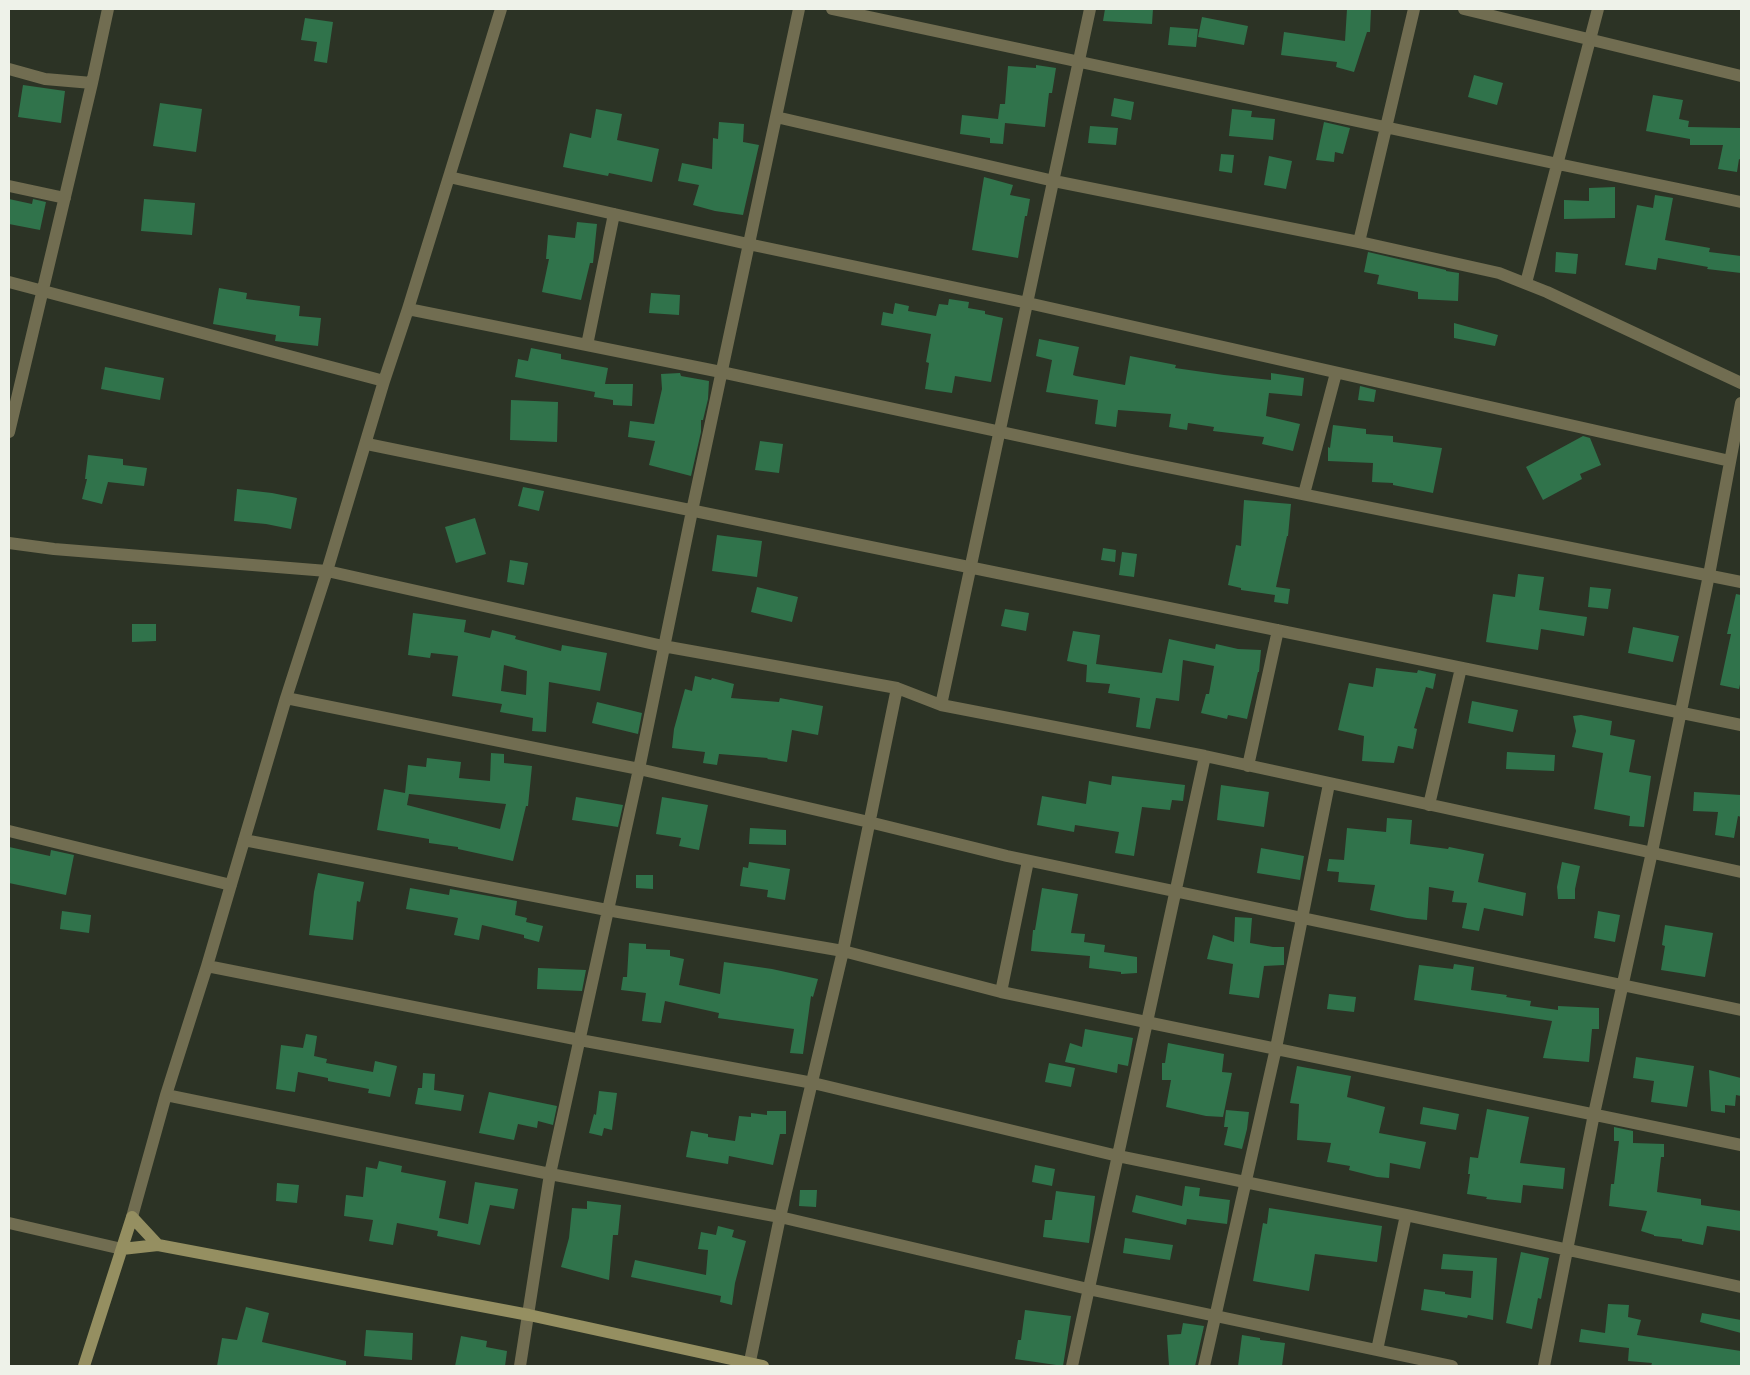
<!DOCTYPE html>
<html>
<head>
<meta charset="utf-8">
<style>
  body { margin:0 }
  #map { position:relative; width:1750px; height:1375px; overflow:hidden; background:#2c3325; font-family:"Source Sans 3",sans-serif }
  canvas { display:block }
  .frame { position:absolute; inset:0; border:10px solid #eef2e9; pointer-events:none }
</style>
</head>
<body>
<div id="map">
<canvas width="1750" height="1375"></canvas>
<div class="frame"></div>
</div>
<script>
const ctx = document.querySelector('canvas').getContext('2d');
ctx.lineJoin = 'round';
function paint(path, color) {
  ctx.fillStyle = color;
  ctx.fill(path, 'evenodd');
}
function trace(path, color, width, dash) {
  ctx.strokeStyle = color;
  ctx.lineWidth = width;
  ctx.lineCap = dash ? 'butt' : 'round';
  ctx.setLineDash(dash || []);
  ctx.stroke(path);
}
paint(new Path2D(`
  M 1105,9 L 1153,9 L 1152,24 L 1103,21 Z
  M 1347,9 L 1371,9 L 1370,32 L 1367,32 L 1354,72 L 1336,67 L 1337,62 L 1281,55 L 1284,32 L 1345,41 Z
  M 1202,17 L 1248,26 L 1244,45 L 1198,37 Z
  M 305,18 L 333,22 L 327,63 L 314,61 L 317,42 L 301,40 Z
  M 1170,27 L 1198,29 L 1196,47 L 1168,45 Z
  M 1036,65 L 1056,68 L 1052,93 L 1049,93 L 1045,127 L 1005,123 L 1003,144 L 990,143 L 990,138 L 960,134 L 962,115 L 998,119 L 1000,104 L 1005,104 L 1008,66 L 1036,68 Z
  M 1474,75 L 1503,83 L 1497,105 L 1468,97 Z
  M 23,85 L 65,91 L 61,123 L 18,117 Z
  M 1653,95 L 1683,100 L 1679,119 L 1689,121 L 1688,127 L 1741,128 L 1741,160 L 1739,159 L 1737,172 L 1718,169 L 1723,145 L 1690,145 L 1690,139 L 1646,131 Z
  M 1114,98 L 1134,102 L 1131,120 L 1111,116 Z
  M 160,103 L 202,109 L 196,152 L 153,146 Z
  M 596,109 L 622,114 L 617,140 L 659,149 L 652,182 L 609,173 L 608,176 L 563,167 L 570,133 L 591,138 Z
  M 1232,109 L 1252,111 L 1251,117 L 1275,119 L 1273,140 L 1229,136 Z
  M 719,122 L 744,124 L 743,142 L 759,145 L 743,215 L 715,211 L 693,205 L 699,185 L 678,181 L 682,163 L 712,169 L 713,138 L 718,139 Z
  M 1324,122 L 1350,128 L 1343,154 L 1335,152 L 1334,162 L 1316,160 Z
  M 1090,126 L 1118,128 L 1116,145 L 1088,143 Z
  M 1221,154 L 1234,155 L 1232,173 L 1219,171 Z
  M 1269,156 L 1292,161 L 1286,189 L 1264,185 Z
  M 984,177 L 1013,185 L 1010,195 L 1030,199 L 1027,216 L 1025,216 L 1018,258 L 972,250 Z
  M 1615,187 L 1615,218 L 1564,219 L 1564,200 L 1589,201 L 1589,188 Z
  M 1655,195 L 1673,198 L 1665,240 L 1710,248 L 1709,252 L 1741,256 L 1741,273 L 1707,269 L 1708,267 L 1658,258 L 1656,270 L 1625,265 L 1637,205 L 1653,208 Z
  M 9,199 L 32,204 L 33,199 L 46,202 L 40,230 L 9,224 Z
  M 144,199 L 195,203 L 192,235 L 141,231 Z
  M 577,222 L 597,224 L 593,263 L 590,263 L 581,300 L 542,292 L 549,259 L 546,259 L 548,235 L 575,238 Z
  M 1368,252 L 1446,270 L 1446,271 L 1459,273 L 1458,301 L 1418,299 L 1418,292 L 1377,284 L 1379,275 L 1364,272 Z
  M 1556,252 L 1578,254 L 1576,274 L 1555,272 Z
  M 219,288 L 247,293 L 246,299 L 300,306 L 299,316 L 321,318 L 318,346 L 275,341 L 276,335 L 213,324 Z
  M 651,293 L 680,295 L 679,315 L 649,313 Z
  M 949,299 L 969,302 L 968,308 L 985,311 L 985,314 L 1003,318 L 991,382 L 955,376 L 952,393 L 925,389 L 929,363 L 926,362 L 931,334 L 881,325 L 883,312 L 893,314 L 895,303 L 909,306 L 908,311 L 936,316 L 939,304 L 948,305 Z
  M 1454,323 L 1498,335 L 1495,346 L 1454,338 Z
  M 1039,339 L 1079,347 L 1073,375 L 1076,376 L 1125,385 L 1130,356 L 1176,365 L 1175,368 L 1224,375 L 1271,380 L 1271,373 L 1304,378 L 1302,396 L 1269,393 L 1266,416 L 1300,424 L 1293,451 L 1262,444 L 1264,437 L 1213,431 L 1214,427 L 1188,423 L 1187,430 L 1169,427 L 1171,414 L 1118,410 L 1116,427 L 1095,424 L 1098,400 L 1046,392 L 1052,360 L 1036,356 Z
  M 531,348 L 561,354 L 561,359 L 608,368 L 605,384 L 633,384 L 632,406 L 613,405 L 613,400 L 594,397 L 595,392 L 515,377 L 518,359 L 528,361 Z
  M 105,367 L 164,378 L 160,400 L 101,389 Z
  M 680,373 L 681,376 L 709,381 L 708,399 L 703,420 L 701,420 L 701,432 L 691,476 L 649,465 L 655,441 L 628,437 L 630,421 L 654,424 L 662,389 L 661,374 Z
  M 1360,386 L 1376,390 L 1374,402 L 1358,400 Z
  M 511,400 L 558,402 L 557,442 L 510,440 Z
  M 1333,425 L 1366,429 L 1366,434 L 1393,436 L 1393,442 L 1442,448 L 1433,493 L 1393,485 L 1393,483 L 1372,482 L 1373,463 L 1328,461 L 1328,447 L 1330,448 Z
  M 1583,436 L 1590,438 L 1601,465 L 1580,474 L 1582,479 L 1543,500 L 1526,467 Z
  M 760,441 L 783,444 L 779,473 L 755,470 Z
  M 88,455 L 123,459 L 123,465 L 147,468 L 144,486 L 108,482 L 102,504 L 82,499 L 87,479 L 85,479 Z
  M 523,487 L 544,491 L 539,511 L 518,506 Z
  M 237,489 L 272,493 L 297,498 L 291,529 L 266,524 L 234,521 Z
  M 1244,500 L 1291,504 L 1288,536 L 1287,536 L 1276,587 L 1290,589 L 1288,604 L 1274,602 L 1275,595 L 1241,590 L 1241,588 L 1228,585 L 1236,545 L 1241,546 Z
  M 475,518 L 486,554 L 456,563 L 445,527 Z
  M 717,535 L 762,541 L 757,577 L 712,571 Z
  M 1103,548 L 1116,550 L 1115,562 L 1101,560 Z
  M 1122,552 L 1137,554 L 1134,577 L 1119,575 Z
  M 510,560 L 528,563 L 524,585 L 507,582 Z
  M 1518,574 L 1544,577 L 1539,610 L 1587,617 L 1584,636 L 1541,629 L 1538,650 L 1486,642 L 1493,594 L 1515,597 Z
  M 757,587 L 798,597 L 792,622 L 751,612 Z
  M 1590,587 L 1611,589 L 1608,609 L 1588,607 Z
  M 1736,594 L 1741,595 L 1741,680 L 1739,689 L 1720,685 L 1731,634 L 1727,634 Z
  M 1005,609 L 1029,613 L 1026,631 L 1001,626 Z
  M 413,613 L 466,620 L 464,632 L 490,638 L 492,630 L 516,636 L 515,639 L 561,651 L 562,645 L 607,653 L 600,691 L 549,682 L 546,732 L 532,731 L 533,718 L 500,712 L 502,704 L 452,696 L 458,656 L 431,653 L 430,658 L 408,655 ZM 504,665 L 527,671 L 526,695 L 501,691 Z
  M 132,624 L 156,624 L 156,641 L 132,642 Z
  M 1633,627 L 1679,636 L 1673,662 L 1628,653 Z
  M 1073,631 L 1100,635 L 1096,664 L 1162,673 L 1169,639 L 1215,649 L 1216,644 L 1238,649 L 1261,650 L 1259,672 L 1258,672 L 1247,719 L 1228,715 L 1227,719 L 1201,713 L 1206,694 L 1209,694 L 1214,666 L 1183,660 L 1179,701 L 1156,698 L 1150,729 L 1136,727 L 1140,698 L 1108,693 L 1110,684 L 1086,682 L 1087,665 L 1067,661 Z
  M 1376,668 L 1417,673 L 1418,670 L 1436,674 L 1433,689 L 1426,687 L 1414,728 L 1417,729 L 1413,749 L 1398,746 L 1394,763 L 1362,761 L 1364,736 L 1338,730 L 1349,683 L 1373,687 Z
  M 695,676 L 711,680 L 712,678 L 734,684 L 731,698 L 779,702 L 780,698 L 823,706 L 818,735 L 792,730 L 787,762 L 767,759 L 768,758 L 719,754 L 717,765 L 703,763 L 705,752 L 672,748 L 674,729 L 685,689 L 692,691 Z
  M 1472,701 L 1518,710 L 1513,732 L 1468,723 Z
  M 597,702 L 642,713 L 638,734 L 592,723 Z
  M 1581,715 L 1612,721 L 1610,735 L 1635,740 L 1629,772 L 1651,776 L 1644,827 L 1629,826 L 1630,816 L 1594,809 L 1603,753 L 1572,747 L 1576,731 L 1573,716 Z
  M 1507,752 L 1555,755 L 1554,771 L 1506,769 Z
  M 491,753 L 504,754 L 504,763 L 532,766 L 528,806 L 526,806 L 513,861 L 458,849 L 458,847 L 429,843 L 429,839 L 377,830 L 384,789 L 405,793 L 408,765 L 426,767 L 427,758 L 461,762 L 459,778 L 490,781 ZM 409,794 L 506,804 L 500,829 L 407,805 Z
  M 1112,776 L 1185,785 L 1183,801 L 1172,800 L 1170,810 L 1142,807 L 1134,856 L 1115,853 L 1119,832 L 1075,825 L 1074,832 L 1037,825 L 1042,796 L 1086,804 L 1089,781 L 1111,785 Z
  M 1221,785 L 1269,792 L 1264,827 L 1217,820 Z
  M 1694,792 L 1741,795 L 1741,817 L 1738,816 L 1734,838 L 1715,835 L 1718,812 L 1693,811 Z
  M 576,797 L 623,805 L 618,827 L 572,820 Z
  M 662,797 L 708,805 L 699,850 L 679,846 L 681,838 L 656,834 Z
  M 1387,818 L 1412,820 L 1410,844 L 1448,849 L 1449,847 L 1484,854 L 1478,882 L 1526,893 L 1523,916 L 1484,908 L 1479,931 L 1462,928 L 1467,903 L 1452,902 L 1454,891 L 1429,887 L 1427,920 L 1407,918 L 1370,910 L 1375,885 L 1338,882 L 1339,872 L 1327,871 L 1329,859 L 1344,860 L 1347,828 L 1386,832 Z
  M 750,828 L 786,830 L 786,845 L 749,844 Z
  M 9,847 L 50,856 L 51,850 L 74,855 L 66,895 L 9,883 Z
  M 1261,848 L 1304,856 L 1300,880 L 1257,873 Z
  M 749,862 L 790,869 L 785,900 L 767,897 L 768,890 L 740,886 L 743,867 L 748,868 Z
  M 1562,862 L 1580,866 L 1575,889 L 1575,899 L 1558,899 L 1557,887 Z
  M 318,873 L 364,882 L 360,902 L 357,901 L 353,940 L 309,935 L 314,892 Z
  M 636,875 L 653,875 L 653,889 L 636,888 Z
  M 410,888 L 449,895 L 450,889 L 517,901 L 515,915 L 527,918 L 526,922 L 543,926 L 539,942 L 524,938 L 524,935 L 482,925 L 479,940 L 454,935 L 458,918 L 406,909 Z
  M 1042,888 L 1078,894 L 1071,933 L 1085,934 L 1084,942 L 1105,945 L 1104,952 L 1137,957 L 1137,973 L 1121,974 L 1121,972 L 1089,968 L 1090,956 L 1031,951 L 1033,930 L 1035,930 Z
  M 62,911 L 91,915 L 89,933 L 60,929 Z
  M 1598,911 L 1620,915 L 1615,942 L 1594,938 Z
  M 1235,917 L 1252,918 L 1250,943 L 1273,947 L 1284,947 L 1284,965 L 1264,966 L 1259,998 L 1229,994 L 1233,964 L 1207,959 L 1213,935 L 1234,942 Z
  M 1665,925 L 1713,933 L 1705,977 L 1661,970 L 1665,946 L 1662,945 Z
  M 629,943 L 646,944 L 646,949 L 670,950 L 670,956 L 684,959 L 679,985 L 720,994 L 724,962 L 772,969 L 818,979 L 813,997 L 811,996 L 803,1054 L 790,1053 L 794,1029 L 718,1018 L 719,1013 L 665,1001 L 661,1023 L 642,1021 L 646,993 L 621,990 L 623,977 L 627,977 Z
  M 1454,964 L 1474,967 L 1471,990 L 1507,995 L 1506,997 L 1531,1001 L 1530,1006 L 1558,1010 L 1558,1006 L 1599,1008 L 1599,1029 L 1592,1029 L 1589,1062 L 1543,1058 L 1552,1021 L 1414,1000 L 1419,965 L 1453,969 Z
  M 538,968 L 586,970 L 582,991 L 537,989 Z
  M 1329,994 L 1356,997 L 1354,1012 L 1327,1009 Z
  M 1085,1029 L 1133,1038 L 1128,1066 L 1118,1064 L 1117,1073 L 1065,1062 L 1070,1043 L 1082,1047 Z
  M 306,1034 L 317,1036 L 314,1056 L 327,1059 L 326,1063 L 373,1072 L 375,1061 L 397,1066 L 390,1097 L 368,1093 L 369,1089 L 328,1081 L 328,1078 L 298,1072 L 295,1092 L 276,1089 L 281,1045 L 303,1048 Z
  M 1168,1043 L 1224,1054 L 1222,1072 L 1232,1073 L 1223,1117 L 1206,1116 L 1166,1107 L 1171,1080 L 1162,1080 L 1162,1063 L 1165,1063 Z
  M 1636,1057 L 1694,1066 L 1687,1107 L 1651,1102 L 1654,1081 L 1633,1078 Z
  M 1049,1063 L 1075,1068 L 1071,1087 L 1045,1082 Z
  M 1297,1066 L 1351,1076 L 1347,1097 L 1385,1107 L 1379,1133 L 1426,1142 L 1420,1169 L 1390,1163 L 1389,1178 L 1377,1177 L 1349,1170 L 1350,1166 L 1327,1162 L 1331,1143 L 1297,1140 L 1299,1104 L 1290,1103 Z
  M 1709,1070 L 1741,1078 L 1741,1096 L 1736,1095 L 1735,1106 L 1725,1105 L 1725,1113 L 1711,1111 Z
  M 423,1073 L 435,1074 L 434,1090 L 464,1095 L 461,1111 L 415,1104 L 418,1088 L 422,1088 Z
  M 599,1091 L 617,1093 L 612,1130 L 604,1128 L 602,1136 L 589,1133 L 594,1114 L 596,1115 Z
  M 489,1092 L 557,1106 L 553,1125 L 538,1121 L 537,1128 L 518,1124 L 514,1140 L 479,1133 Z
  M 1423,1107 L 1459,1114 L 1456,1130 L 1420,1124 Z
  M 1487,1109 L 1529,1117 L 1520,1163 L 1565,1168 L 1563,1189 L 1523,1185 L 1521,1203 L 1486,1199 L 1487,1197 L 1467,1194 L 1470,1174 L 1468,1174 L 1470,1157 L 1478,1158 Z
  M 1226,1110 L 1249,1112 L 1247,1129 L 1242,1149 L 1224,1145 L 1228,1127 L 1224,1127 Z
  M 767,1111 L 786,1111 L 786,1134 L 780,1134 L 773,1165 L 729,1156 L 728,1164 L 686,1157 L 691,1131 L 708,1134 L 708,1137 L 735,1141 L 739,1116 L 751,1117 L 751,1113 L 767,1115 Z
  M 1614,1127 L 1633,1131 L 1633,1143 L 1664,1144 L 1664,1157 L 1661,1157 L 1657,1192 L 1701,1199 L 1701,1205 L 1741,1211 L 1741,1231 L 1707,1226 L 1703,1245 L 1682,1241 L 1682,1239 L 1654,1236 L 1654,1235 L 1641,1231 L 1647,1211 L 1609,1206 L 1611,1184 L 1614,1184 L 1619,1141 L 1614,1141 Z
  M 379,1161 L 402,1166 L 401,1172 L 446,1181 L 439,1218 L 468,1224 L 475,1182 L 518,1189 L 514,1209 L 490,1205 L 480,1245 L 437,1236 L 438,1231 L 397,1223 L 393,1245 L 369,1241 L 373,1220 L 344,1216 L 346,1195 L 363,1197 L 366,1167 L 377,1169 Z
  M 1035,1165 L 1055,1169 L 1052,1186 L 1032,1182 Z
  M 277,1183 L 299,1185 L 297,1203 L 276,1201 Z
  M 1185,1186 L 1200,1188 L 1199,1196 L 1230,1200 L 1227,1224 L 1187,1219 L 1186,1225 L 1132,1212 L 1136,1195 L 1182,1206 Z
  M 800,1190 L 817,1190 L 816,1207 L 799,1206 Z
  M 1056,1191 L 1095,1196 L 1089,1243 L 1043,1237 L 1045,1220 L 1052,1220 Z
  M 587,1201 L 621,1205 L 618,1235 L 613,1235 L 609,1280 L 561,1267 L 569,1238 L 572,1208 L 587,1209 Z
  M 1269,1208 L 1382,1226 L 1377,1262 L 1315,1254 L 1309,1291 L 1253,1281 L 1263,1223 L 1267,1224 Z
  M 718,1226 L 734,1230 L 732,1237 L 746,1241 L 735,1283 L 732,1305 L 720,1302 L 721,1296 L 631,1277 L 635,1260 L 706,1275 L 708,1250 L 698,1249 L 701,1232 L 716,1235 Z
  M 1125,1238 L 1173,1245 L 1170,1260 L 1123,1253 Z
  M 1521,1252 L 1549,1258 L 1541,1299 L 1538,1298 L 1532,1329 L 1506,1323 Z
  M 1443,1254 L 1497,1258 L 1493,1320 L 1468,1315 L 1467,1318 L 1421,1310 L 1424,1289 L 1445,1292 L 1445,1294 L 1471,1298 L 1473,1271 L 1441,1269 Z
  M 1608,1304 L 1629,1305 L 1628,1317 L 1641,1320 L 1637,1335 L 1741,1351 L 1741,1366 L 1651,1366 L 1652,1363 L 1628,1361 L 1629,1348 L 1579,1342 L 1581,1329 L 1605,1333 Z
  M 246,1307 L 269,1313 L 262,1342 L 346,1361 L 346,1366 L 217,1366 L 222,1338 L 237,1340 Z
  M 1025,1310 L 1071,1316 L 1063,1366 L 1015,1359 L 1018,1340 L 1021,1340 Z
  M 1702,1313 L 1741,1320 L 1741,1333 L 1700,1322 Z
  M 1183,1323 L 1204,1326 L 1195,1366 L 1169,1366 L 1167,1335 L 1181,1334 Z
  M 366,1330 L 413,1333 L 412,1360 L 364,1356 Z
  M 1242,1335 L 1260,1338 L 1260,1340 L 1285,1343 L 1282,1366 L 1238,1366 Z
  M 461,1336 L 487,1341 L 486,1347 L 507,1351 L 505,1366 L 455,1366 Z`), '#30734b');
trace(new Path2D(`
  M 832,9 L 1558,164 L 1741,202
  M 1464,9 L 1741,76
  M 9,69 L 45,79 L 92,83
  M 776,117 L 1054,181 L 1359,242 L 1499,273 L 1547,292 L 1741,383
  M 449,177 L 748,244 L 1028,303 L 1730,461
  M 9,186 L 65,198
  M 1359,242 L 1414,9
  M 9,282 L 384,381
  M 1526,283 L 1598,9
  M 408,309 L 721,372 L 1132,460 L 1741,582
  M 587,345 L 614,214
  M 9,432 L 92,83 L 108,9
  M 367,444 L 1741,725
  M 1304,494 L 1336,373
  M 9,543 L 54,549 L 327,571 L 663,646 L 897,688 L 941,705 L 1205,756 L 1741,872
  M 286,698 L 639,769 L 869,822 L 1007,856 L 1741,1010
  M 941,705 L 1090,9
  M 1248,766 L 1278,630
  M 1429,805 L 1461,668
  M 9,831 L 231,885
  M 244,840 L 607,910 L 843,951 L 1001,992 L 1741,1145
  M 207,966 L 580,1040 L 813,1083 L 1118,1156 L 1406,1215 L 1741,1287
  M 1001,992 L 1028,861
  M 166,1095 L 550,1174 L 780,1217 L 1088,1289 L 1452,1366
  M 132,1217 L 166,1095 L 207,966 L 286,698 L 327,571 L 384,381 L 408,309 L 501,9
  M 9,1223 L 122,1249
  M 1377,1350 L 1406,1215
  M 520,1366 L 550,1174 L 639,769 L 692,511 L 799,9
  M 749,1366 L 780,1217 L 843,951 L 897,688
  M 1072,1366 L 1205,756
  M 1204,1366 L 1276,1048 L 1329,784
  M 1544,1366 L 1594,1114 L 1652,852 L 1709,575 L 1741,403`), '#716d51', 12);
trace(new Path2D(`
  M 122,1249 L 158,1245 L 529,1315 L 763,1366
  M 84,1366 L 132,1217 L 158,1245`), '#958f61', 12);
</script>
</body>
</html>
